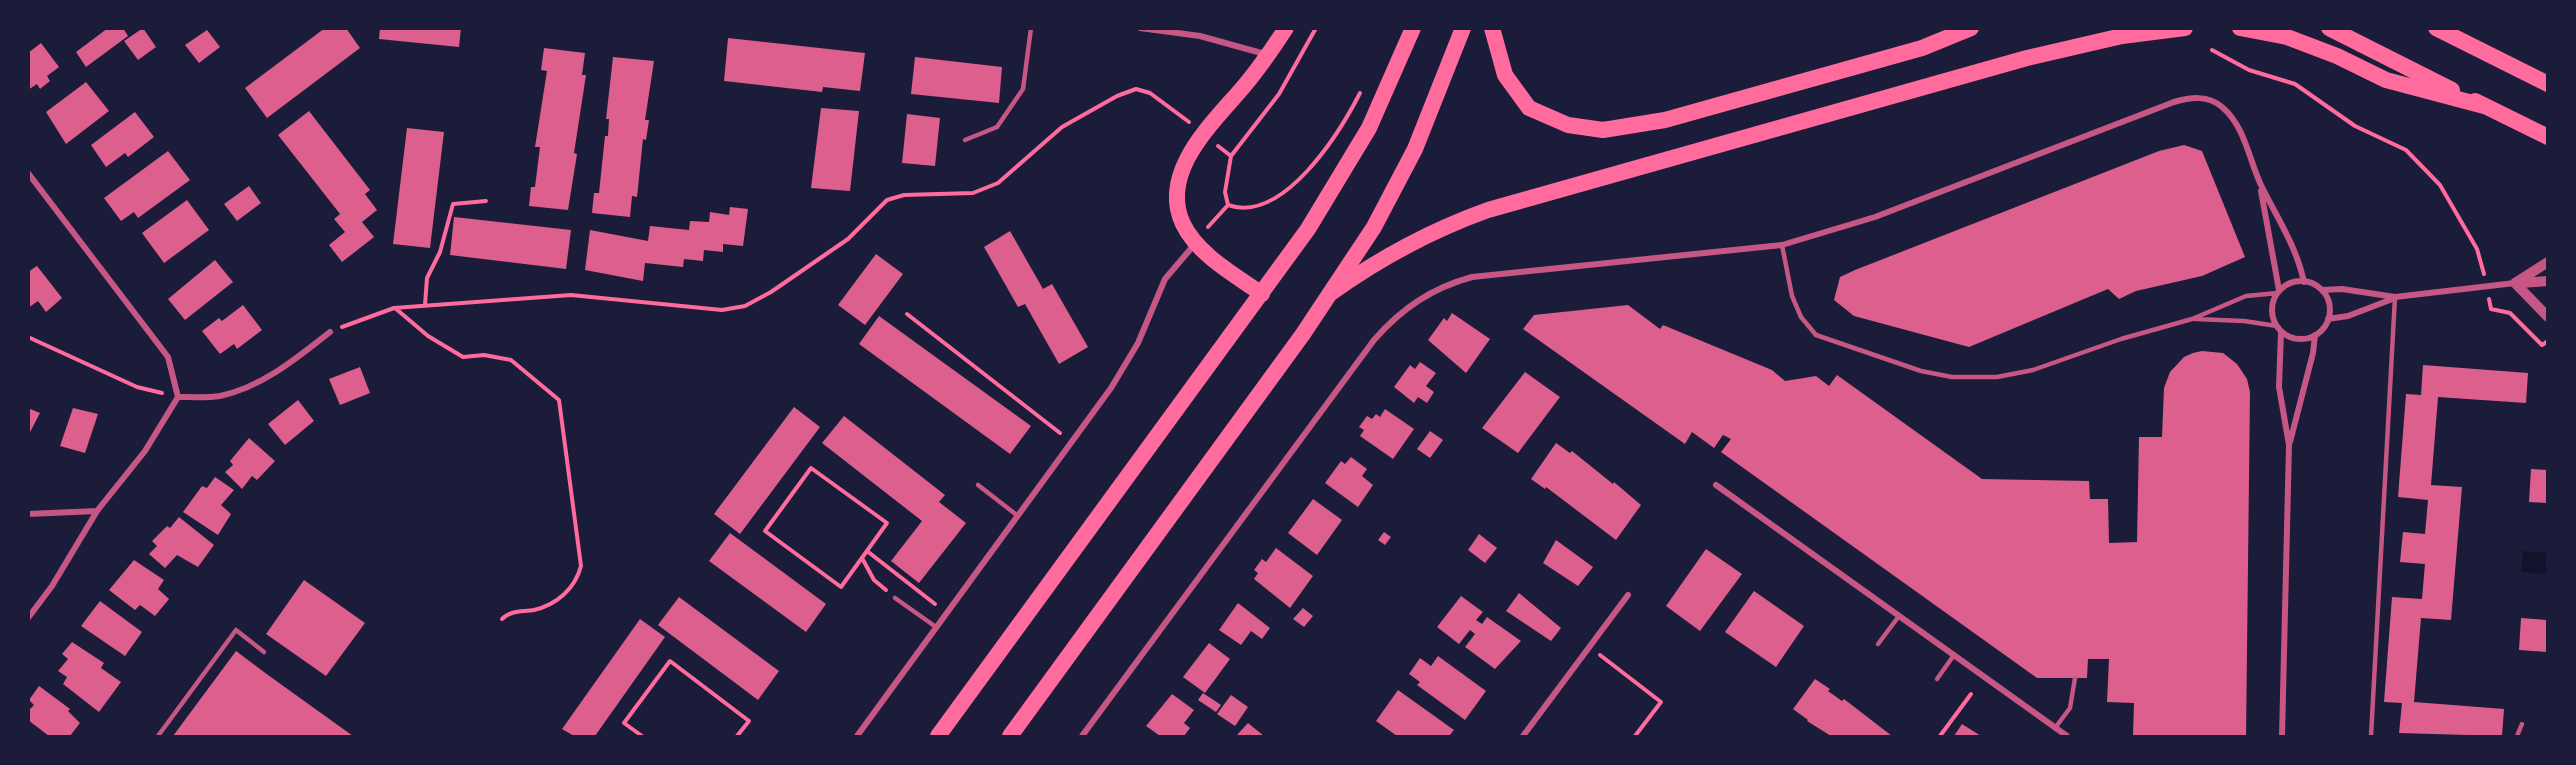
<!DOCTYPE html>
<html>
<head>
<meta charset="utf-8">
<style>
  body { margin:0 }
  #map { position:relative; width:2576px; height:765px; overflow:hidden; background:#1b1b3a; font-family:Poppins,sans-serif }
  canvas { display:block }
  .frame { position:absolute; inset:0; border:30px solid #1b1b3a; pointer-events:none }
</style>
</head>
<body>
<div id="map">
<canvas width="2576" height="765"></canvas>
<div class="frame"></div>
</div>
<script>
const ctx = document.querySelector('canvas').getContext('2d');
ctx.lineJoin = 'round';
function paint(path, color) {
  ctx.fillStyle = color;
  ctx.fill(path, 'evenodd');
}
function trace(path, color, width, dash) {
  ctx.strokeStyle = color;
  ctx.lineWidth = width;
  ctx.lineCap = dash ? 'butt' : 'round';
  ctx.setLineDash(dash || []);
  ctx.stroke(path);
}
paint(new Path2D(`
  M 2523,551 L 2547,553 L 2547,574 L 2521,572 Z`), '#12122b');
paint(new Path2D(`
  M 108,28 L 123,28 L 128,36 L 86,67 L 76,52 Z
  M 143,28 L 156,47 L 138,60 L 124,41 Z
  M 325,28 L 346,28 L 360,48 L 267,118 L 245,88 Z
  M 380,28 L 461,28 L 459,47 L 379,39 Z
  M 207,30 L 220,47 L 199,63 L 185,45 Z
  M 728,38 L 865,53 L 860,91 L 823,87 L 822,92 L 724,81 Z
  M 41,43 L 59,67 L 47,76 L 50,81 L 40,89 L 37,84 L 28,90 L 28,53 Z
  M 544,48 L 585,53 L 582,75 L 586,75 L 574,153 L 577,154 L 568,210 L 529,206 L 531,187 L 535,187 L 540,147 L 535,147 L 547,71 L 541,70 Z
  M 613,57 L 654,61 L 645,120 L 649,120 L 646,140 L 643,139 L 637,197 L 632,196 L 630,217 L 592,213 L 594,193 L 599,193 L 605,136 L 608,136 L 609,119 L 606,119 Z
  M 915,57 L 1002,67 L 999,103 L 911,94 Z
  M 86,82 L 109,111 L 66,144 L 46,112 Z
  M 821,108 L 859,111 L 850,191 L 811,188 Z
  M 309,111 L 370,190 L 365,194 L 377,210 L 362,222 L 374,237 L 342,262 L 329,245 L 345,232 L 334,219 L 340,214 L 278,135 Z
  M 135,112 L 154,137 L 128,157 L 125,153 L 106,167 L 91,145 Z
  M 907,114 L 940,118 L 935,166 L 902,163 Z
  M 407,128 L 444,132 L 430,248 L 393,244 Z
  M 2184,145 L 2202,151 L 2245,257 L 2202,276 L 2136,291 L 2119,299 L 2108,289 L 1969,347 L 1854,316 L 1834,300 L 1840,277 L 1855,270 L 2159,151 Z
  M 168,151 L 190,180 L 138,218 L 134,212 L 121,221 L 104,198 Z
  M 249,186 L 261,203 L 237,221 L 224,204 Z
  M 187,200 L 209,230 L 164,263 L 142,233 Z
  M 730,207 L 748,209 L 743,246 L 723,244 L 723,252 L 704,250 L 703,261 L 684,259 L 683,267 L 645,263 L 643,281 L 585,270 L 590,230 L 648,241 L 650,226 L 689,230 L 690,221 L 709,222 L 710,212 L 729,215 Z
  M 454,217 L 571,230 L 566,269 L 450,255 Z
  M 1010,231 L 1043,289 L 1052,284 L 1088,347 L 1059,364 L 1025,304 L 1018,307 L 984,247 Z
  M 876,254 L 903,274 L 865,325 L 838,305 Z
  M 215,260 L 233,282 L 185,320 L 168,299 Z
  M 37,266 L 62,298 L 46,312 L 38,301 L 28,308 L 28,272 Z
  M 243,305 L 262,330 L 237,349 L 234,344 L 220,354 L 202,331 L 219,318 L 222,321 Z
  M 1628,305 L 1660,329 L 1663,325 L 1772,370 L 1785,381 L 1816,376 L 1829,386 L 1837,375 L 1982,479 L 2089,481 L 2090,499 L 2108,499 L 2109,543 L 2137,542 L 2139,437 L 2162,437 L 2164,388 L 2170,372 L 2184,357 L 2193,353 L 2202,351 L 2223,353 L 2237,364 L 2247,379 L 2250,392 L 2246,736 L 2133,736 L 2134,703 L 2107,702 L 2109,659 L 2088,659 L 2087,678 L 2037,678 L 1721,452 L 1731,439 L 1723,435 L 1714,448 L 1692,432 L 1685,444 L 1523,329 L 1534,315 Z
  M 1452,313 L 1490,339 L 1466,373 L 1428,340 L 1444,318 L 1447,321 Z
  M 879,316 L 1031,426 L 1010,454 L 859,344 Z
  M 1420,362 L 1436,373 L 1426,386 L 1434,392 L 1427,403 L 1418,397 L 1414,403 L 1394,387 L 1410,365 L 1415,369 Z
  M 2423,365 L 2528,373 L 2526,403 L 2438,397 L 2431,485 L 2462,487 L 2451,620 L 2421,618 L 2414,702 L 2504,709 L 2502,736 L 2399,733 L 2402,703 L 2384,702 L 2392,597 L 2422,599 L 2425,564 L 2400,562 L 2403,532 L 2425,534 L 2428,500 L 2398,497 L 2406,394 L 2421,395 Z
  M 360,367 L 370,393 L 340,405 L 329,379 Z
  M 1525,372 L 1560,397 L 1518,453 L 1482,428 Z
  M 298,400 L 314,421 L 285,445 L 268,424 Z
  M 794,407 L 820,427 L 740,534 L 714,514 Z
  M 28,408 L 40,413 L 28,436 Z
  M 73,408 L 98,414 L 85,453 L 60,446 Z
  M 1385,409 L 1414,429 L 1393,459 L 1360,436 L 1364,430 L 1359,427 L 1367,416 L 1372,419 L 1376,414 L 1380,417 Z
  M 844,416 L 945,495 L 939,502 L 966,523 L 919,583 L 891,561 L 922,521 L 822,443 Z
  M 1430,431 L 1443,440 L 1430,458 L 1417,449 Z
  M 249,438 L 275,461 L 257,480 L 252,476 L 242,489 L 225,472 L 233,465 L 230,461 Z
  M 1556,443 L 1570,453 L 1572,451 L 1613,484 L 1614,482 L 1641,505 L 1616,540 L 1546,487 L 1545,489 L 1531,479 Z
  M 1351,457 L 1367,469 L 1362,476 L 1373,485 L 1358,507 L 1325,483 L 1341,461 L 1345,464 Z
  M 2531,469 L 2547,470 L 2547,503 L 2529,502 Z
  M 215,477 L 234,490 L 221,505 L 231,514 L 218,535 L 183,512 L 202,486 L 207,488 Z
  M 1313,499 L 1342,520 L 1317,555 L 1288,533 Z
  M 179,517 L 214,545 L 198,567 L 177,555 L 165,568 L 149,554 L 157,546 L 152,541 L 167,526 L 170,528 Z
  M 1384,532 L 1391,537 L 1385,545 L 1378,540 Z
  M 730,533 L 826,604 L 806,632 L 709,561 Z
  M 1479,534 L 1497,548 L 1485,563 L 1468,550 Z
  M 1556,540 L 1593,567 L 1578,586 L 1543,563 Z
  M 1276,548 L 1313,576 L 1290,608 L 1254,579 L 1258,573 L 1254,570 L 1262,559 L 1266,562 Z
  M 1706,549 L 1742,574 L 1700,631 L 1666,606 Z
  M 134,560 L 164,580 L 158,589 L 169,599 L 155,616 L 140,605 L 135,610 L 109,590 Z
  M 304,580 L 365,623 L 326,676 L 266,634 Z
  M 1754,591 L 1804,626 L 1776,667 L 1725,632 Z
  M 1519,593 L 1561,628 L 1551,641 L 1506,611 Z
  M 1461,596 L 1483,612 L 1476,620 L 1482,624 L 1487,617 L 1521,641 L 1495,669 L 1465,647 L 1475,634 L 1470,630 L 1459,644 L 1437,627 Z
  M 679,597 L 779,671 L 758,700 L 658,625 Z
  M 100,601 L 142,632 L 125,656 L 81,626 Z
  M 1238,603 L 1270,628 L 1262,639 L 1251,631 L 1241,645 L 1219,630 Z
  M 1303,608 L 1313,616 L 1304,627 L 1293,619 Z
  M 2521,618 L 2547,620 L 2547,652 L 2519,650 Z
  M 640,619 L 665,637 L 595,736 L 574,736 L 562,729 Z
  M 72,642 L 104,663 L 101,668 L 121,682 L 99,712 L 63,684 L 67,677 L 58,671 L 68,659 L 62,654 Z
  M 1209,643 L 1230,659 L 1205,693 L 1183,677 Z
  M 236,651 L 268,675 L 353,736 L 173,736 Z
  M 1438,656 L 1486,691 L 1465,720 L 1417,685 L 1420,682 L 1409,674 L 1420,658 L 1431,666 Z
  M 1815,679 L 1830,689 L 1828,691 L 1842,701 L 1844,699 L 1892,736 L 1831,736 L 1807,721 L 1808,720 L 1793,709 Z
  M 39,686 L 70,709 L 68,711 L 80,723 L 70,736 L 49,736 L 28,720 L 28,711 L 34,705 L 29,700 Z
  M 1398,690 L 1454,730 L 1449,736 L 1397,736 L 1376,721 Z
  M 1203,693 L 1221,705 L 1216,712 L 1198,700 Z
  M 1172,694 L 1194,710 L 1184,723 L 1190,728 L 1184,736 L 1160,736 L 1146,726 Z
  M 1231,695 L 1248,707 L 1235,726 L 1217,714 Z
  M 1248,723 L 1264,736 L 1236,736 Z
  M 1962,724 L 1981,736 L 1954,736 Z`), '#dd5f8e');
trace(new Path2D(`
  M 2212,50 L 2249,70 L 2295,84 L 2355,126 L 2406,150 L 2440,185 L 2477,249 L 2484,274
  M 1218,146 L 1231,156
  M 1228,205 L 1225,192 L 1231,156 L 1279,94 L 1316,28
  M 1208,227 L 1228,205 C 1283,224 1339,134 1360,93
  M 2489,299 L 2491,309 L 2510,313 L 2542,345 L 2548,341
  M 425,305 L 427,278 L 440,252 L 453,204 L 486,201
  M 395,308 L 428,336 L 463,357 L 484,355 L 511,360 L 559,400 L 581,566 C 575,589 556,605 534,610 C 521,612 511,610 502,619
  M 907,314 L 1060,433
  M 342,327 L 394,308 L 571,295 L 722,310 L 745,306 L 771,292 L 848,239 L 887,200 L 904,195 L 973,193 L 998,183 L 1062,127 L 1117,96 L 1136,89 L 1150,93 L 1189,122
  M 28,337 L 137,387 L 162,393
  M 811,468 L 887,523 L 841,587 L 765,531 Z
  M 867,551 L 935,604
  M 862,558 L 874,580 L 886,590
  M 1600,655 L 1661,702 L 1635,736
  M 642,736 L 624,723 L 670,661 L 749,721 L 737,736
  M 1940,736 L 1971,694`), '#ff6b9d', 4);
trace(new Path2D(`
  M 965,140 L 997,127 L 1023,89 L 1031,28
  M 1782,245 L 1792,296 L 1801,317 L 1816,335 L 1921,371 L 1952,377 L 1997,377 L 2033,370 L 2121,339 L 2192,319 L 2246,296 L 2278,293
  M 2195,319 L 2244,321 L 2277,326
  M 978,485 L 1018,516
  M 895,598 L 936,627
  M 1878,644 L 1899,616
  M 1937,679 L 1954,655
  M 2055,728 L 2070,708 L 2075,678
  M 158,736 L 236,630 L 264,652
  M 2371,736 L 2395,297
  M 2517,736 L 2522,724`), '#c65784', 4.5);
trace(new Path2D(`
  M 1140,28 L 1200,36 L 1265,54
  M 28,173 L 168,357 L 178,397
  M 2261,191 L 2279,290
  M2272 310a29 29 0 1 1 58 0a29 29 0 1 1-58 0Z
  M 2322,290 L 2342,289 L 2395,297 L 2515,283
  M 2328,319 L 2348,316 L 2395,298
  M 2281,332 L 2279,387 L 2289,445 L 2282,736
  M 178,397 C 191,397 207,398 220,396 C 262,387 297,358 330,332
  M 2290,442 L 2313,353 L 2315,335
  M 1716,485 L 2067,736
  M 28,514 L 97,511
  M 28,618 L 52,586 L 97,511 L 145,451 L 178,397
  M 857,736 L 1111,388 L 1138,343 L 1165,279 L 1194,245
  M 1082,736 L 1374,340 C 1402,308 1432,288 1472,277 L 1782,245 L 1875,217 L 2174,102 C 2191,97 2208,95 2222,107 C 2245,126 2249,160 2261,185 C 2277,218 2296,245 2304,282
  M 1523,736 L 1628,595`), '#c65784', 6);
trace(new Path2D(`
  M 2515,283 L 2548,317
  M 2515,283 L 2548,262
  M 2521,283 L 2548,281`), '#c65784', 10);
trace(new Path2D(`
  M 1492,28 L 1505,75 L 1529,108 L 1568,125 L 1603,130 L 1665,120 L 1922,48 L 1971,28
  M 2240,28 L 2287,37 L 2337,56 L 2386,80 L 2484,106
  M 2329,28 L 2452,90
  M 2436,28 L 2548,84
  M 2475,101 L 2548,137
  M 1331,293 C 1380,258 1432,230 1488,210 L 2027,58 L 2122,36 L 2185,28
  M 1262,294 C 1235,275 1198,255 1183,224 C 1158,171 1215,121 1245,85 C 1260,67 1273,48 1286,28
  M 938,736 L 1308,229 L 1369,128 L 1413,28
  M 1010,736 L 1303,334 L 1374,227 L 1415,149 L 1463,28`), '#ff6b9d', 16);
</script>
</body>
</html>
